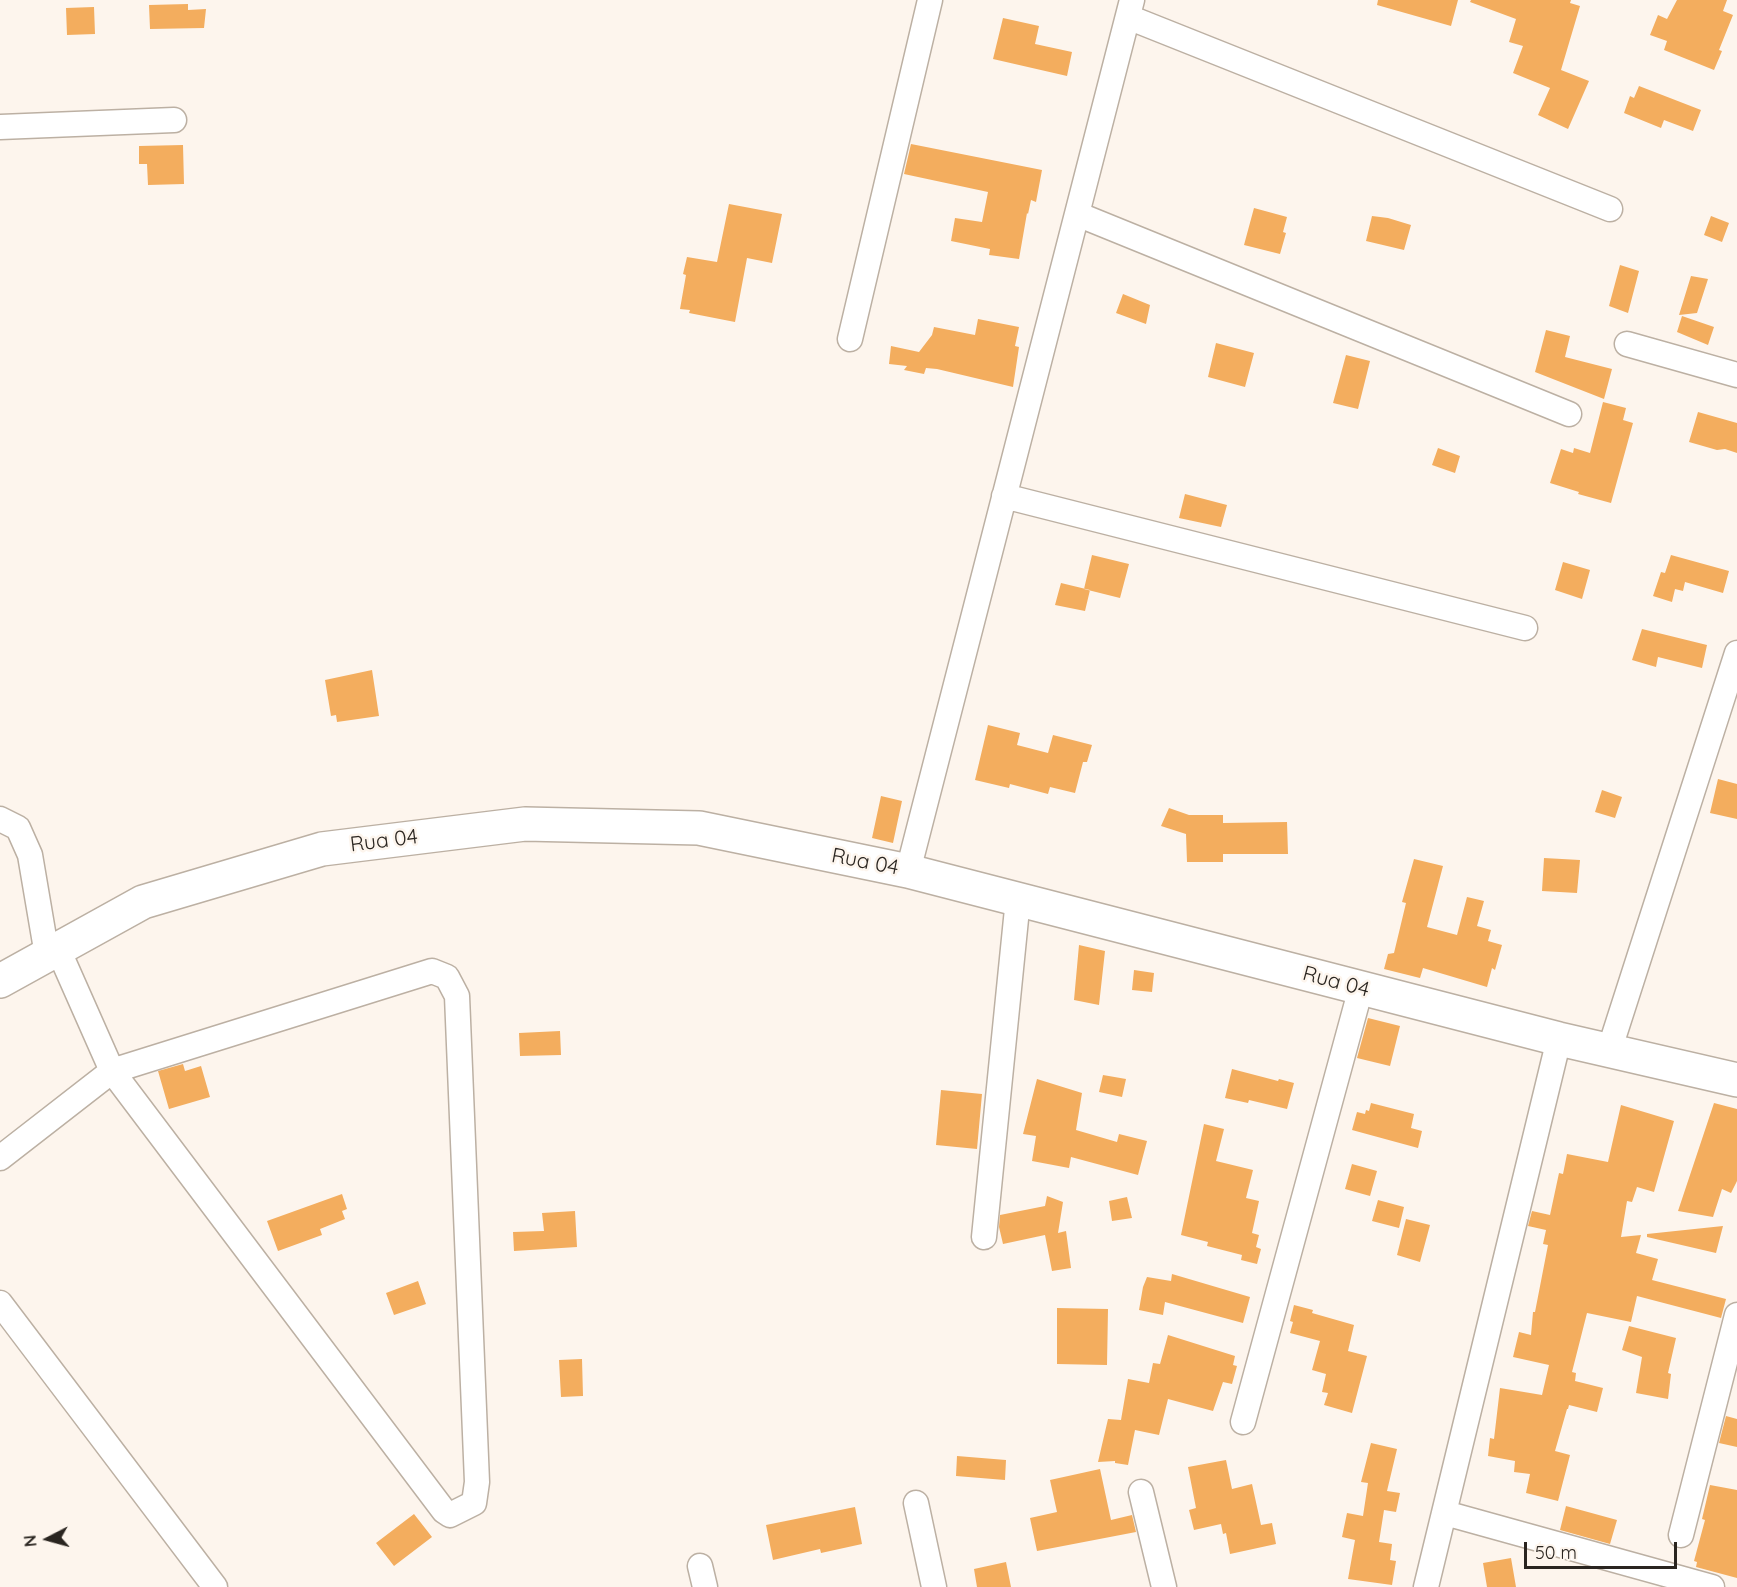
<!DOCTYPE html>
<html>
<head>
<meta charset="utf-8">
<style>
  body { margin:0 }
  #map { position:relative; width:1737px; height:1587px; overflow:hidden; background:#fdf5ed; font-family:Quicksand,sans-serif }
  canvas { display:block }
  .north { position:absolute; left:18px; top:1509px; width:60px; height:60px; -webkit-text-stroke:4px #fdf5ed; paint-order:stroke; rotate:264deg; font-size:16px; font-weight:700; line-height:24px; text-align:center; color:#2a2520 }
  .north::after { content:''; display:block; margin:auto; width:21px; height:27px; background:#2a2520; clip-path:polygon(50% 0,100% 100%,50% 72%,0 100%) }
  .scale { position:absolute; left:1524px; top:1542px; width:153px; height:27px; box-sizing:border-box; border:3px solid #2a2520; border-top:0; padding-left:8px; font-size:18px; line-height:21px; white-space:nowrap; color:#2a2520; -webkit-text-stroke:4px #fdf5ed; paint-order:stroke }
</style>
</head>
<body>
<div id="map">
<canvas width="1737" height="1587"></canvas>
<div class="north">N</div>
<div class="scale">50 m</div>
</div>
<script>
const ctx = document.querySelector('canvas').getContext('2d');
ctx.lineJoin = 'round';
function paint(path, color) {
  ctx.fillStyle = color;
  ctx.fill(path, 'evenodd');
}
function trace(path, color, width, dash) {
  ctx.strokeStyle = color;
  ctx.lineWidth = width;
  ctx.lineCap = dash ? 'butt' : 'round';
  ctx.setLineDash(dash || []);
  ctx.stroke(path);
}
function write(font, color, halo, rows, align = 'center') {
  ctx.font = font + ' Quicksand,sans-serif';
  ctx.lineWidth = 5;
  ctx.setLineDash([]);
  ctx.textBaseline = 'middle';
  ctx.strokeStyle = halo;
  ctx.fillStyle = color;
  for (const [text, x, y, turn = 0] of rows) {
    ctx.save();
    ctx.translate(x, y);
    ctx.rotate((+turn || 0) * Math.PI / 180);
    ctx.textAlign = isNaN(turn) ? turn : align;
    if (halo) ctx.strokeText(text, 0, 0);
    ctx.fillText(text, 0, 0);
    ctx.restore();
  }
}
paint(new Path2D(`
  M 1378,0 L 1458,0 L 1451,26 L 1377,5 Z
  M 1471,0 L 1571,0 L 1570,3 L 1580,6 L 1561,70 L 1589,81 L 1568,129 L 1538,115 L 1550,88 L 1513,73 L 1523,46 L 1509,42 L 1516,19 L 1470,2 Z
  M 1677,0 L 1727,0 L 1723,11 L 1733,15 L 1719,50 L 1722,51 L 1714,70 L 1664,50 L 1667,41 L 1650,35 L 1658,15 L 1667,19 Z
  M 188,4 L 188,10 L 206,9 L 204,28 L 150,29 L 149,5 Z
  M 94,7 L 95,34 L 67,35 L 66,8 Z
  M 1003,18 L 1039,26 L 1035,44 L 1072,52 L 1067,76 L 993,59 Z
  M 1639,86 L 1701,110 L 1693,131 L 1664,120 L 1661,128 L 1624,113 L 1630,96 L 1634,98 Z
  M 911,144 L 1042,170 L 1036,202 L 1031,200 L 1028,214 L 1027,213 L 1019,259 L 989,255 L 990,249 L 951,241 L 955,218 L 982,222 L 988,192 L 904,174 Z
  M 183,145 L 184,184 L 148,185 L 147,164 L 139,164 L 139,146 Z
  M 729,204 L 782,214 L 772,263 L 747,258 L 735,322 L 689,313 L 690,310 L 680,309 L 686,275 L 683,274 L 687,257 L 717,262 Z
  M 1254,208 L 1287,217 L 1283,232 L 1286,233 L 1280,254 L 1244,245 Z
  M 1372,216 L 1388,218 L 1411,225 L 1404,250 L 1366,241 Z
  M 1711,216 L 1729,223 L 1722,242 L 1704,235 Z
  M 1620,265 L 1639,271 L 1628,313 L 1609,306 Z
  M 1691,276 L 1708,279 L 1697,313 L 1679,315 Z
  M 1123,294 L 1150,305 L 1146,324 L 1116,313 Z
  M 1682,316 L 1714,327 L 1708,345 L 1677,332 Z
  M 978,319 L 1019,327 L 1015,346 L 1019,347 L 1013,387 L 937,369 L 926,368 L 924,374 L 904,370 L 907,366 L 889,364 L 891,346 L 919,352 L 932,335 L 934,327 L 975,335 Z
  M 1546,330 L 1570,336 L 1565,357 L 1612,369 L 1604,399 L 1535,372 Z
  M 1216,343 L 1254,353 L 1245,387 L 1208,377 Z
  M 1346,355 L 1370,361 L 1358,409 L 1333,403 Z
  M 1603,402 L 1626,408 L 1623,420 L 1633,423 L 1611,503 L 1578,494 L 1579,492 L 1550,483 L 1561,449 L 1573,453 L 1574,448 L 1590,453 Z
  M 1698,412 L 1737,423 L 1737,453 L 1725,449 L 1717,450 L 1689,442 Z
  M 1438,448 L 1460,456 L 1455,473 L 1432,465 Z
  M 1185,494 L 1227,505 L 1221,527 L 1179,518 Z
  M 1092,555 L 1129,564 L 1120,598 L 1084,589 Z
  M 1671,555 L 1729,571 L 1723,593 L 1685,582 L 1683,591 L 1675,589 L 1672,602 L 1653,596 L 1661,572 L 1665,573 Z
  M 1563,562 L 1590,570 L 1582,599 L 1555,590 Z
  M 1061,583 L 1090,590 L 1085,611 L 1055,605 Z
  M 1642,629 L 1707,645 L 1702,668 L 1658,657 L 1656,667 L 1632,660 Z
  M 372,670 L 379,716 L 337,722 L 336,715 L 331,716 L 325,680 Z
  M 988,725 L 1020,733 L 1017,745 L 1048,753 L 1053,735 L 1092,745 L 1087,762 L 1083,762 L 1075,793 L 1050,787 L 1048,794 L 1010,784 L 1009,788 L 975,780 Z
  M 1718,779 L 1737,784 L 1737,819 L 1710,813 Z
  M 1602,790 L 1622,797 L 1615,818 L 1595,812 Z
  M 881,796 L 902,801 L 893,843 L 872,838 Z
  M 1169,808 L 1189,815 L 1223,815 L 1223,823 L 1287,822 L 1288,854 L 1223,854 L 1223,862 L 1187,862 L 1186,834 L 1161,826 Z
  M 1544,858 L 1580,860 L 1577,893 L 1542,891 Z
  M 1414,859 L 1443,866 L 1427,927 L 1457,935 L 1467,897 L 1484,901 L 1477,926 L 1491,930 L 1488,941 L 1502,945 L 1495,970 L 1492,968 L 1487,987 L 1423,968 L 1420,978 L 1384,969 L 1388,954 L 1394,953 L 1406,903 L 1402,902 Z
  M 1079,945 L 1105,951 L 1099,1005 L 1074,1000 Z
  M 1134,970 L 1154,973 L 1152,992 L 1132,990 Z
  M 1368,1018 L 1400,1026 L 1390,1066 L 1357,1058 Z
  M 560,1031 L 561,1055 L 520,1056 L 519,1033 Z
  M 183,1064 L 185,1071 L 201,1066 L 210,1097 L 169,1109 L 158,1071 Z
  M 1232,1069 L 1278,1081 L 1279,1079 L 1294,1083 L 1287,1109 L 1249,1100 L 1248,1103 L 1225,1098 Z
  M 1103,1075 L 1126,1079 L 1122,1097 L 1099,1092 Z
  M 1037,1079 L 1082,1093 L 1076,1130 L 1117,1142 L 1119,1134 L 1147,1141 L 1138,1175 L 1071,1157 L 1069,1168 L 1032,1161 L 1036,1136 L 1023,1134 Z
  M 941,1090 L 982,1094 L 977,1149 L 936,1145 Z
  M 1371,1103 L 1414,1114 L 1411,1128 L 1422,1131 L 1418,1148 L 1352,1130 L 1357,1112 L 1365,1114 L 1366,1110 L 1369,1111 Z
  M 1714,1103 L 1737,1109 L 1737,1181 L 1731,1193 L 1722,1189 L 1713,1217 L 1678,1211 Z
  M 1621,1105 L 1674,1121 L 1654,1192 L 1637,1187 L 1632,1202 L 1627,1201 L 1621,1237 L 1641,1235 L 1636,1253 L 1658,1259 L 1652,1280 L 1726,1299 L 1721,1318 L 1637,1296 L 1631,1322 L 1587,1313 L 1572,1372 L 1576,1373 L 1575,1381 L 1603,1388 L 1597,1412 L 1569,1405 L 1568,1409 L 1567,1409 L 1555,1451 L 1570,1455 L 1558,1501 L 1526,1493 L 1530,1474 L 1514,1472 L 1515,1461 L 1488,1456 L 1490,1438 L 1494,1439 L 1500,1388 L 1542,1395 L 1549,1365 L 1513,1357 L 1519,1332 L 1531,1335 L 1533,1312 L 1535,1312 L 1548,1245 L 1543,1244 L 1546,1230 L 1528,1226 L 1532,1211 L 1550,1215 L 1559,1173 L 1563,1174 L 1567,1154 L 1608,1162 Z
  M 1204,1124 L 1224,1129 L 1216,1161 L 1253,1170 L 1246,1198 L 1259,1201 L 1252,1233 L 1259,1235 L 1256,1247 L 1261,1249 L 1257,1264 L 1241,1260 L 1242,1255 L 1207,1246 L 1208,1242 L 1181,1235 Z
  M 1352,1164 L 1377,1171 L 1370,1196 L 1345,1189 Z
  M 342,1194 L 347,1209 L 342,1211 L 345,1219 L 320,1229 L 322,1235 L 278,1251 L 267,1221 Z
  M 1047,1196 L 1063,1202 L 1058,1233 L 1066,1231 L 1071,1268 L 1052,1271 L 1045,1235 L 1003,1244 L 999,1227 L 1000,1215 L 1045,1206 Z
  M 1127,1197 L 1132,1218 L 1112,1221 L 1109,1201 Z
  M 1378,1200 L 1404,1207 L 1399,1228 L 1372,1221 Z
  M 575,1211 L 577,1247 L 514,1251 L 513,1232 L 544,1231 L 542,1213 Z
  M 1406,1219 L 1430,1225 L 1420,1262 L 1397,1255 Z
  M 1723,1226 L 1716,1253 L 1647,1237 L 1647,1234 Z
  M 1172,1274 L 1250,1297 L 1243,1323 L 1165,1302 L 1163,1315 L 1139,1310 L 1143,1287 L 1147,1277 L 1171,1281 Z
  M 418,1281 L 426,1304 L 394,1315 L 386,1293 Z
  M 1294,1305 L 1313,1310 L 1312,1313 L 1354,1325 L 1348,1351 L 1367,1356 L 1352,1413 L 1324,1405 L 1328,1393 L 1322,1392 L 1326,1374 L 1312,1370 L 1320,1341 L 1290,1333 L 1293,1322 L 1290,1321 Z
  M 1057,1308 L 1108,1309 L 1107,1365 L 1057,1364 Z
  M 1629,1326 L 1676,1338 L 1668,1373 L 1671,1374 L 1668,1399 L 1636,1393 L 1642,1357 L 1622,1350 Z
  M 1168,1335 L 1235,1356 L 1233,1365 L 1237,1366 L 1232,1384 L 1223,1382 L 1213,1411 L 1168,1399 L 1159,1435 L 1135,1430 L 1128,1465 L 1115,1463 L 1115,1461 L 1098,1462 L 1108,1419 L 1121,1420 L 1128,1379 L 1149,1383 L 1153,1363 L 1160,1364 Z
  M 582,1359 L 583,1396 L 561,1397 L 559,1360 Z
  M 1726,1416 L 1737,1419 L 1737,1447 L 1719,1443 Z
  M 1371,1443 L 1397,1449 L 1387,1491 L 1400,1493 L 1396,1512 L 1384,1510 L 1379,1542 L 1392,1544 L 1390,1560 L 1396,1561 L 1392,1585 L 1348,1579 L 1355,1540 L 1342,1537 L 1347,1513 L 1363,1516 L 1368,1483 L 1361,1482 Z
  M 957,1456 L 1006,1460 L 1005,1480 L 956,1476 Z
  M 1226,1460 L 1232,1489 L 1252,1484 L 1261,1525 L 1272,1523 L 1276,1544 L 1230,1554 L 1226,1533 L 1223,1534 L 1221,1524 L 1194,1530 L 1189,1510 L 1196,1508 L 1188,1467 Z
  M 1100,1469 L 1111,1520 L 1132,1515 L 1136,1532 L 1037,1551 L 1030,1518 L 1057,1512 L 1050,1480 Z
  M 1710,1485 L 1737,1490 L 1737,1578 L 1696,1567 L 1697,1562 L 1694,1561 L 1705,1520 L 1702,1519 Z
  M 1566,1506 L 1617,1520 L 1610,1544 L 1560,1530 Z
  M 855,1507 L 862,1544 L 821,1553 L 820,1549 L 773,1560 L 766,1525 Z
  M 414,1514 L 432,1537 L 394,1566 L 376,1543 Z
  M 1511,1558 L 1516,1587 L 1487,1587 L 1483,1563 Z
  M 1006,1562 L 1011,1587 L 977,1587 L 974,1569 Z`), '#f3ad5e');
const street = new Path2D(`
  M 1128,17 L 1610,209
  M 0,127 L 174,120
  M 1077,214 L 1569,414
  M 850,339 L 930,0
  M 1627,344 L 1737,375
  M 1004,496 L 1525,628
  M 0,819 L 18,828 L 30,855 L 47,955
  M 908,871 L 1132,0
  M 1609,1051 L 1737,653
  M 0,1158 L 112,1071 L 432,971 L 447,977 L 457,996 L 477,1482 L 474,1503 L 450,1515 L 444,1511 L 112,1071 L 58,949
  M 984,1237 L 1018,899
  M 0,1303 L 215,1587
  M 1243,1422 L 1361,988
  M 1141,1492 L 1164,1587
  M 916,1503 L 934,1587
  M 1445,1513 L 1712,1587
  M 1681,1535 L 1737,1315
  M 700,1566 L 705,1587
  M 1426,1587 L 1559,1039`);
const secondary = new Path2D(`
  M 0,981 L 143,902 L 322,849 L 525,824 L 699,828 L 908,871 L 1559,1039 L 1737,1080`);
trace(street, '#bcb0a3', 27);
trace(secondary, '#bcb0a3', 36);
trace(street, '#fff', 24);
trace(secondary, '#fff', 33);
write('21px', '#2a2520', '#fdf5ed', [
  ["Rua 04",384,841,-7],
  ["Rua 04",865,862,11],
  ["Rua 04",1336,982,15]
]);
</script>
</body>
</html>
